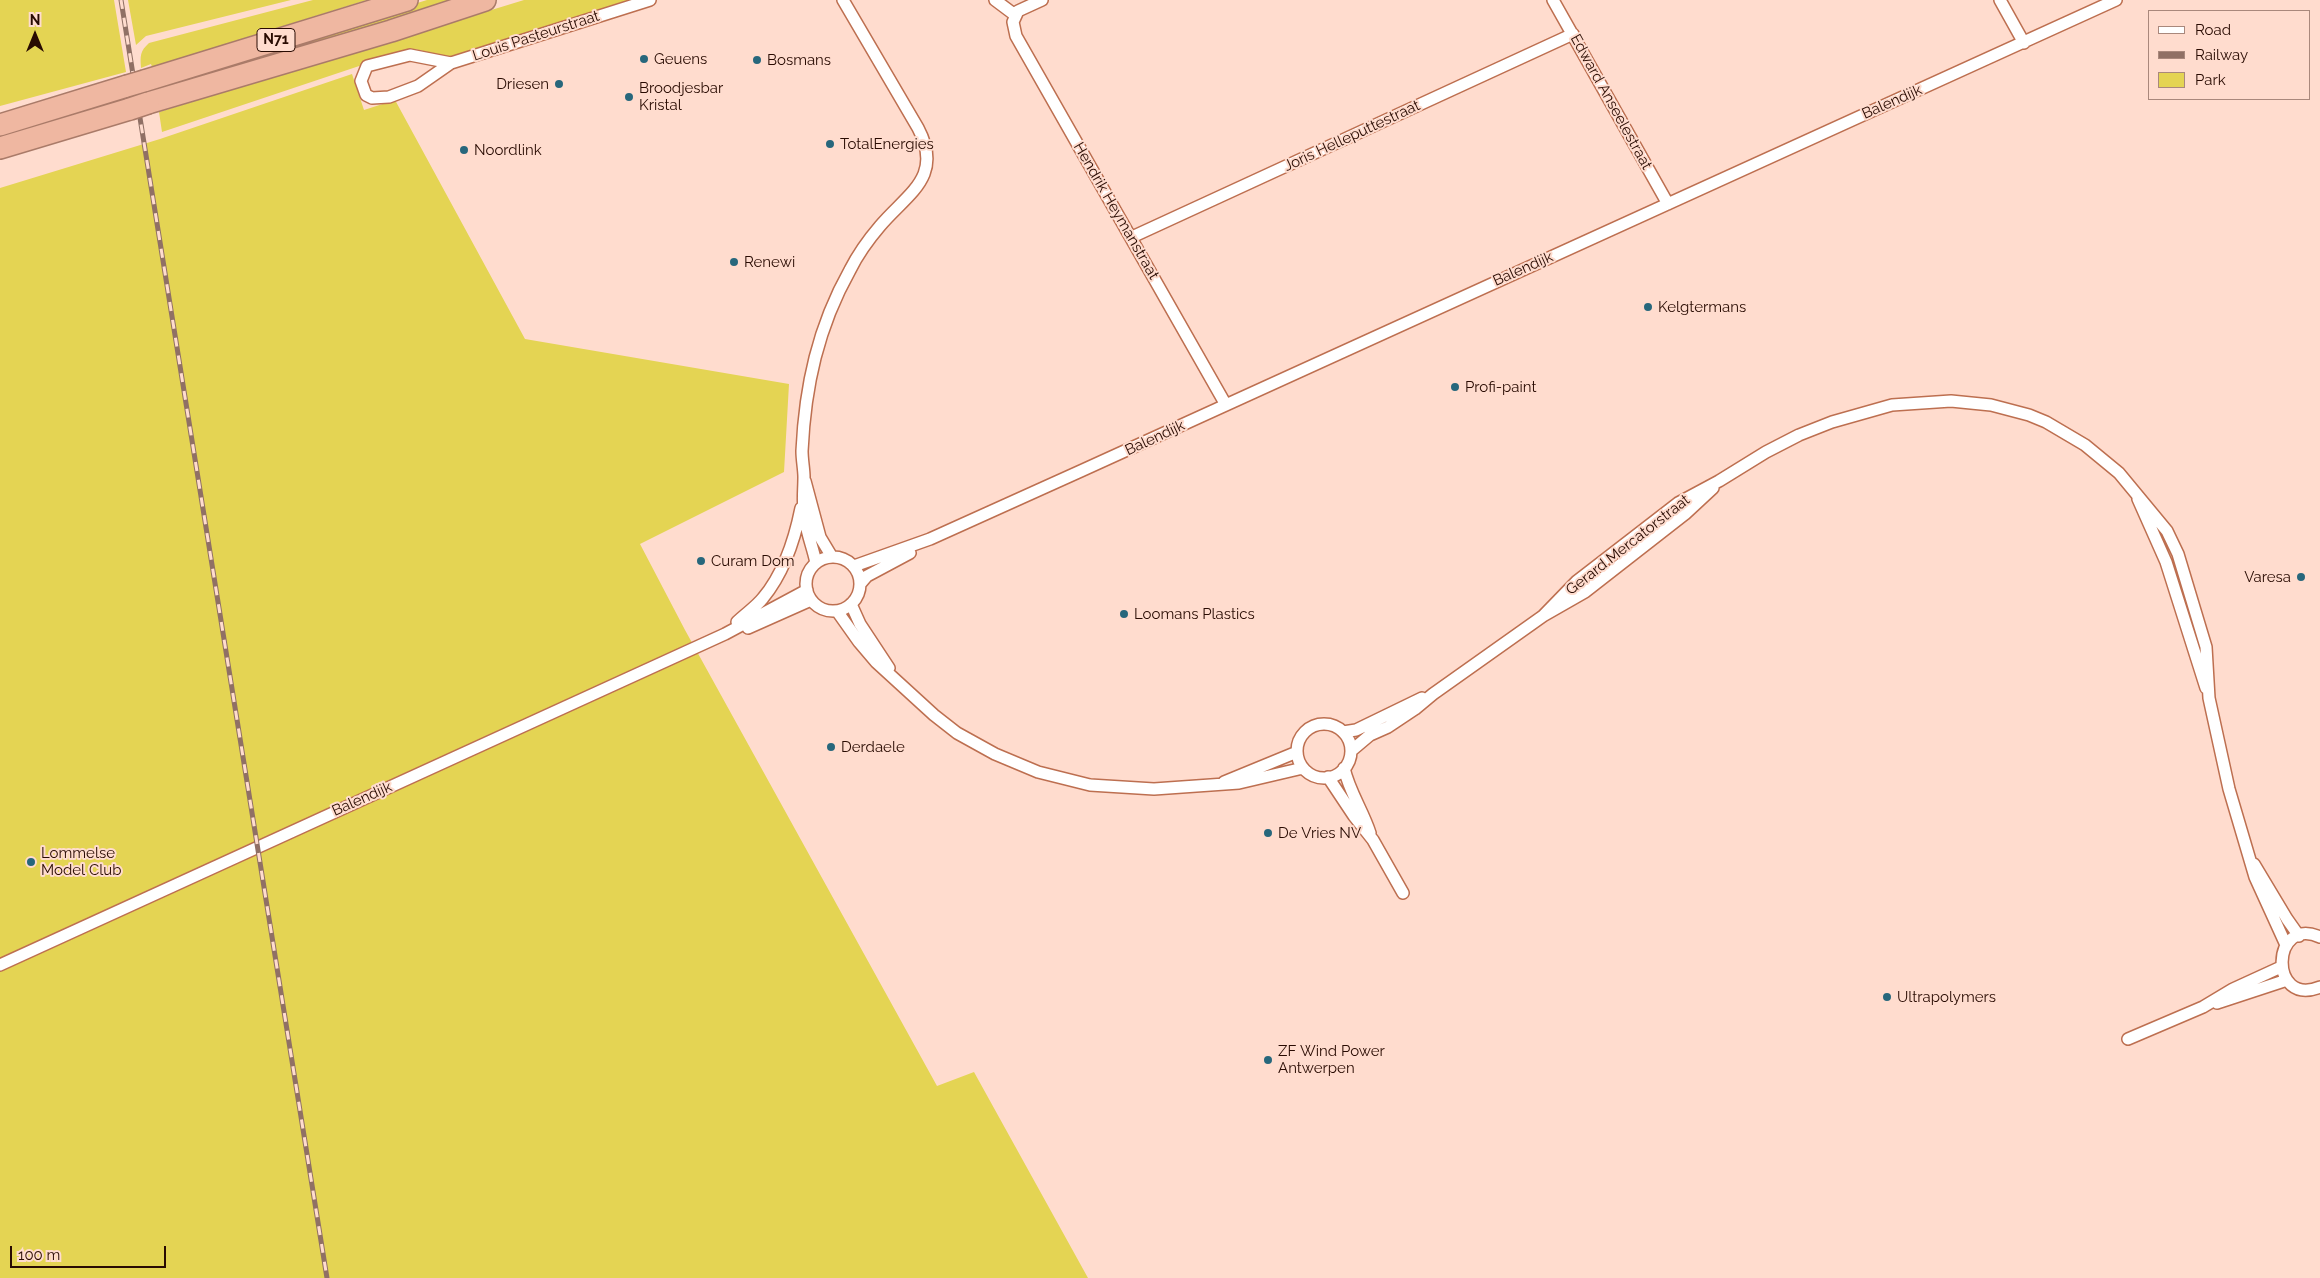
<!DOCTYPE html>
<html>
<head>
<meta charset="utf-8">
<style>
  body { margin:0 }
  #map { position:relative; width:2320px; height:1278px; overflow:hidden; background:#ffdcce; font-family:Raleway,sans-serif }
  canvas { display:block }
  .legend { position:absolute; left:2148px; top:10px; width:162px; height:90px; box-sizing:border-box; background:#ffdcce; border:1px solid #a9887c; margin:0; padding:6px 9px; list-style:none; font-size:15px; color:#290b02 }
  .legend li { display:flex; align-items:center; gap:10px; height:25px }
  .legend b { width:25px; border:1px solid #a9887c }
  .north { position:absolute; left:10px; top:10px; width:50px; height:50px; -webkit-text-stroke:4px #ffdcce; paint-order:stroke; rotate:0deg; font-size:14px; font-weight:700; line-height:20px; text-align:center; color:#290b02 }
  .north::after { content:''; display:block; margin:auto; width:18px; height:22px; background:#290b02; clip-path:polygon(50% 0,100% 100%,50% 72%,0 100%) }
  .scale { position:absolute; left:10px; top:1246px; width:156px; height:22px; box-sizing:border-box; border:2px solid #290b02; border-top:0; padding-left:6px; font-size:15px; line-height:18px; white-space:nowrap; color:#290b02; -webkit-text-stroke:4px #ffdcce; paint-order:stroke }
</style>
</head>
<body>
<div id="map">
<canvas width="2320" height="1278"></canvas>
<ul class="legend">
<li><b style="height:6px;background:#fff"></b>Road</li>
<li><b style="height:6px;background:#907065"></b>Railway</li>
<li><b style="height:14px;background:#e4d453"></b>Park</li>
</ul>
<div class="north">N</div>
<div class="scale">100 m</div>
</div>
<script>
const ctx = document.querySelector('canvas').getContext('2d');
ctx.lineJoin = 'round';
function paint(path, color) {
  ctx.fillStyle = color;
  ctx.fill(path, 'evenodd');
}
function trace(path, color, width, dash) {
  ctx.strokeStyle = color;
  ctx.lineWidth = width;
  ctx.lineCap = dash ? 'butt' : 'round';
  ctx.setLineDash(dash || []);
  ctx.stroke(path);
}
function write(font, color, halo, rows, align = 'center') {
  ctx.font = font + ' Raleway,sans-serif';
  ctx.lineWidth = 4;
  ctx.setLineDash([]);
  ctx.textBaseline = 'middle';
  ctx.strokeStyle = halo;
  ctx.fillStyle = color;
  for (const [text, x, y, turn = 0] of rows) {
    ctx.save();
    ctx.translate(x, y);
    ctx.rotate((+turn || 0) * Math.PI / 180);
    ctx.textAlign = isNaN(turn) ? turn : align;
    if (halo) ctx.strokeText(text, 0, 0);
    ctx.fillText(text, 0, 0);
    ctx.restore();
  }
}
paint(new Path2D(`
  M 0,0 L 114,0 L 126,72 L 0,106 Z
  M 128,0 L 291,0 L 146,36 L 136,45 Z
  M 313,0 L 367,0 L 152,67 L 151,64 L 141,68 C 140,56 140,51 149,43 Z
  M 427,0 L 463,0 L 0,142 L 0,132 Z
  M 524,0 L 632,0 L 451,57 C 438,58 425,49 410,49 L 162,132 L 159,112 Z
  M 352,74 L 364,110 L 395,100 L 525,339 L 789,384 L 784,472 L 640,544 L 685,630 L 937,1086 L 974,1072 L 1088,1278 L 0,1278 L 0,188 L 160,139 Z`), '#e4d453');
const street = new Path2D(`
  M 995,0 L 1015,15
  M 1042,0 L 1018,11 L 1013,22 L 1016,36 L 1226,405
  M 1553,0 L 1668,204
  M 2000,0 L 2024,43
  M 451,63 L 410,55 L 367,66 L 361,81 L 366,95 L 372,98 L 389,97 L 418,86 L 451,63 L 650,0
  M 1132,237 L 1573,34
  M 805,481 L 820,537 L 832,557
  M 2138,499 L 2166,562 L 2206,688
  M806 584a27 27 0 1 1 54 0a27 27 0 1 1-54 0Z
  M 816,563 C 813,548 807,534 805,519 C 802,504 804,492 804,477 C 804,469 802,460 802,451 C 805,386 818,327 850,270 C 858,254 868,240 880,226 C 908,193 944,177 918,128 L 843,0
  M 854,566 L 930,539 L 1083,470 L 2116,0
  M 861,583 L 867,576 L 910,553
  M 851,604 L 860,624 L 889,668
  M 837,611 L 859,642 L 876,662 L 934,715 L 957,733 L 995,754 L 1038,772 L 1090,785 L 1154,789 L 1239,783 L 1303,768
  M 1543,616 L 1577,581 L 1678,503 L 1719,481 L 1766,452 L 1799,435 L 1832,422 L 1892,405 L 1951,401 L 1991,405 L 2029,415 L 2046,422 L 2085,445 L 2119,473 L 2167,531 L 2178,554 L 2206,647 L 2209,698 L 2229,789 L 2255,877 L 2286,945
  M 737,622 C 745,614 756,607 763,598 C 783,574 795,538 801,508
  M 748,628 L 811,600
  M1297 751a27 27 0 1 1 54 0a27 27 0 1 1-54 0Z
  M 1343,732 L 1356,730 L 1422,698
  M 1351,751 L 1370,735 L 1388,727 L 1415,709 L 1433,694 L 1543,616 L 1585,592 L 1685,514 L 1713,488
  M 1344,768 C 1349,791 1363,811 1370,833
  M 1328,777 L 1354,816 L 1373,840 L 1403,893
  M 1224,782 L 1297,752
  M 2254,864 L 2287,919 L 2299,936
  M 2320,937 C 2271,915 2268,1008 2320,987
  M 0,965 L 725,634 L 807,590
  M 2217,1003 L 2287,980
  M 2128,1039 L 2203,1007 L 2233,989 L 2281,967`);
const highway = new Path2D(`
  M 144,81 L 407,0
  M 148,103 L 391,31 L 485,0
  M 0,125 L 127,86
  M 0,148 L 130,109`);
trace(street, '#bd6f50', 14);
trace(highway, '#aa7b69', 24);
trace(street, '#fff', 11);
trace(highway, '#efb7a1', 21);
const rail = new Path2D(`
  M 121,0 L 327,1278`);
trace(rail, '#907065', 5);
trace(rail, '#ffdcce', 3, [9]);
const highwayBridge = new Path2D(`
  M 127,86 L 144,81
  M 130,109 L 148,103`);
trace(highwayBridge, '#aa7b69', 24, []);
trace(highwayBridge, '#efb7a1', 21);
for (const [x, y, r, color] of [
  [644,59,5,"#27677c"],
  [757,60,5,"#27677c"],
  [559,84,5,"#27677c"],
  [629,97,5,"#27677c"],
  [830,144,5,"#27677c"],
  [464,150,5,"#27677c"],
  [734,262,5,"#27677c"],
  [1648,307,5,"#27677c"],
  [1455,387,5,"#27677c"],
  [701,561,5,"#27677c"],
  [2301,577,5,"#27677c"],
  [1124,614,5,"#27677c"],
  [831,747,5,"#27677c"],
  [1268,833,5,"#27677c"],
  [31,862,5,"#27677c"],
  [1887,997,5,"#27677c"],
  [1268,1060,5,"#27677c"]
]) {
  const dot = new Path2D();
  dot.arc(x, y, r, 0, 2 * Math.PI);
  ctx.fillStyle = color;
  ctx.fill(dot);
  trace(dot, '#ffdcce', 2);
}
for (const [x, y, w] of [
  [276,40,38]
]) {
  const box = new Path2D();
  box.roundRect(x - w / 2, y - 11.5, w, 23, 4);
  ctx.fillStyle = '#ffdcce';
  ctx.fill(box);
  trace(box, '#290b02', 1);
}
write('bold 14px', '#290b02', null, [
  ["N71",276,40]
]);
write('15px', '#290b02', '#ffdcce', [
  ["Louis Pasteurstraat",536,36,-18],
  ["Edward Anseelestraat",1611,102,61],
  ["Balendijk",1892,102,-24],
  ["Joris Helleputtestraat",1352,136,-25],
  ["Hendrik Heymanstraat",1116,211,60],
  ["Balendijk",1523,269,-24],
  ["Balendijk",1155,438,-25],
  ["Gerard Mercatorstraat",1628,545,-38],
  ["Balendijk",362,799,-24]
]);
write('15px', '#290b02', '#ffdcce', [
  ["Geuens",654,59],
  ["Bosmans",767,60],
  ["Driesen",549,84,"right"],
  ["Broodjesbar",639,88],
  ["Kristal",639,105],
  ["TotalEnergies",840,144],
  ["Noordlink",474,150],
  ["Renewi",744,262],
  ["Kelgtermans",1658,307],
  ["Profi-paint",1465,387],
  ["Curam Dom",711,561],
  ["Varesa",2291,577,"right"],
  ["Loomans Plastics",1134,614],
  ["Derdaele",841,747],
  ["De Vries NV",1278,833],
  ["Lommelse",41,853],
  ["Model Club",41,870],
  ["Ultrapolymers",1897,997],
  ["ZF Wind Power",1278,1051],
  ["Antwerpen",1278,1068]
], 'left');
</script>
</body>
</html>
